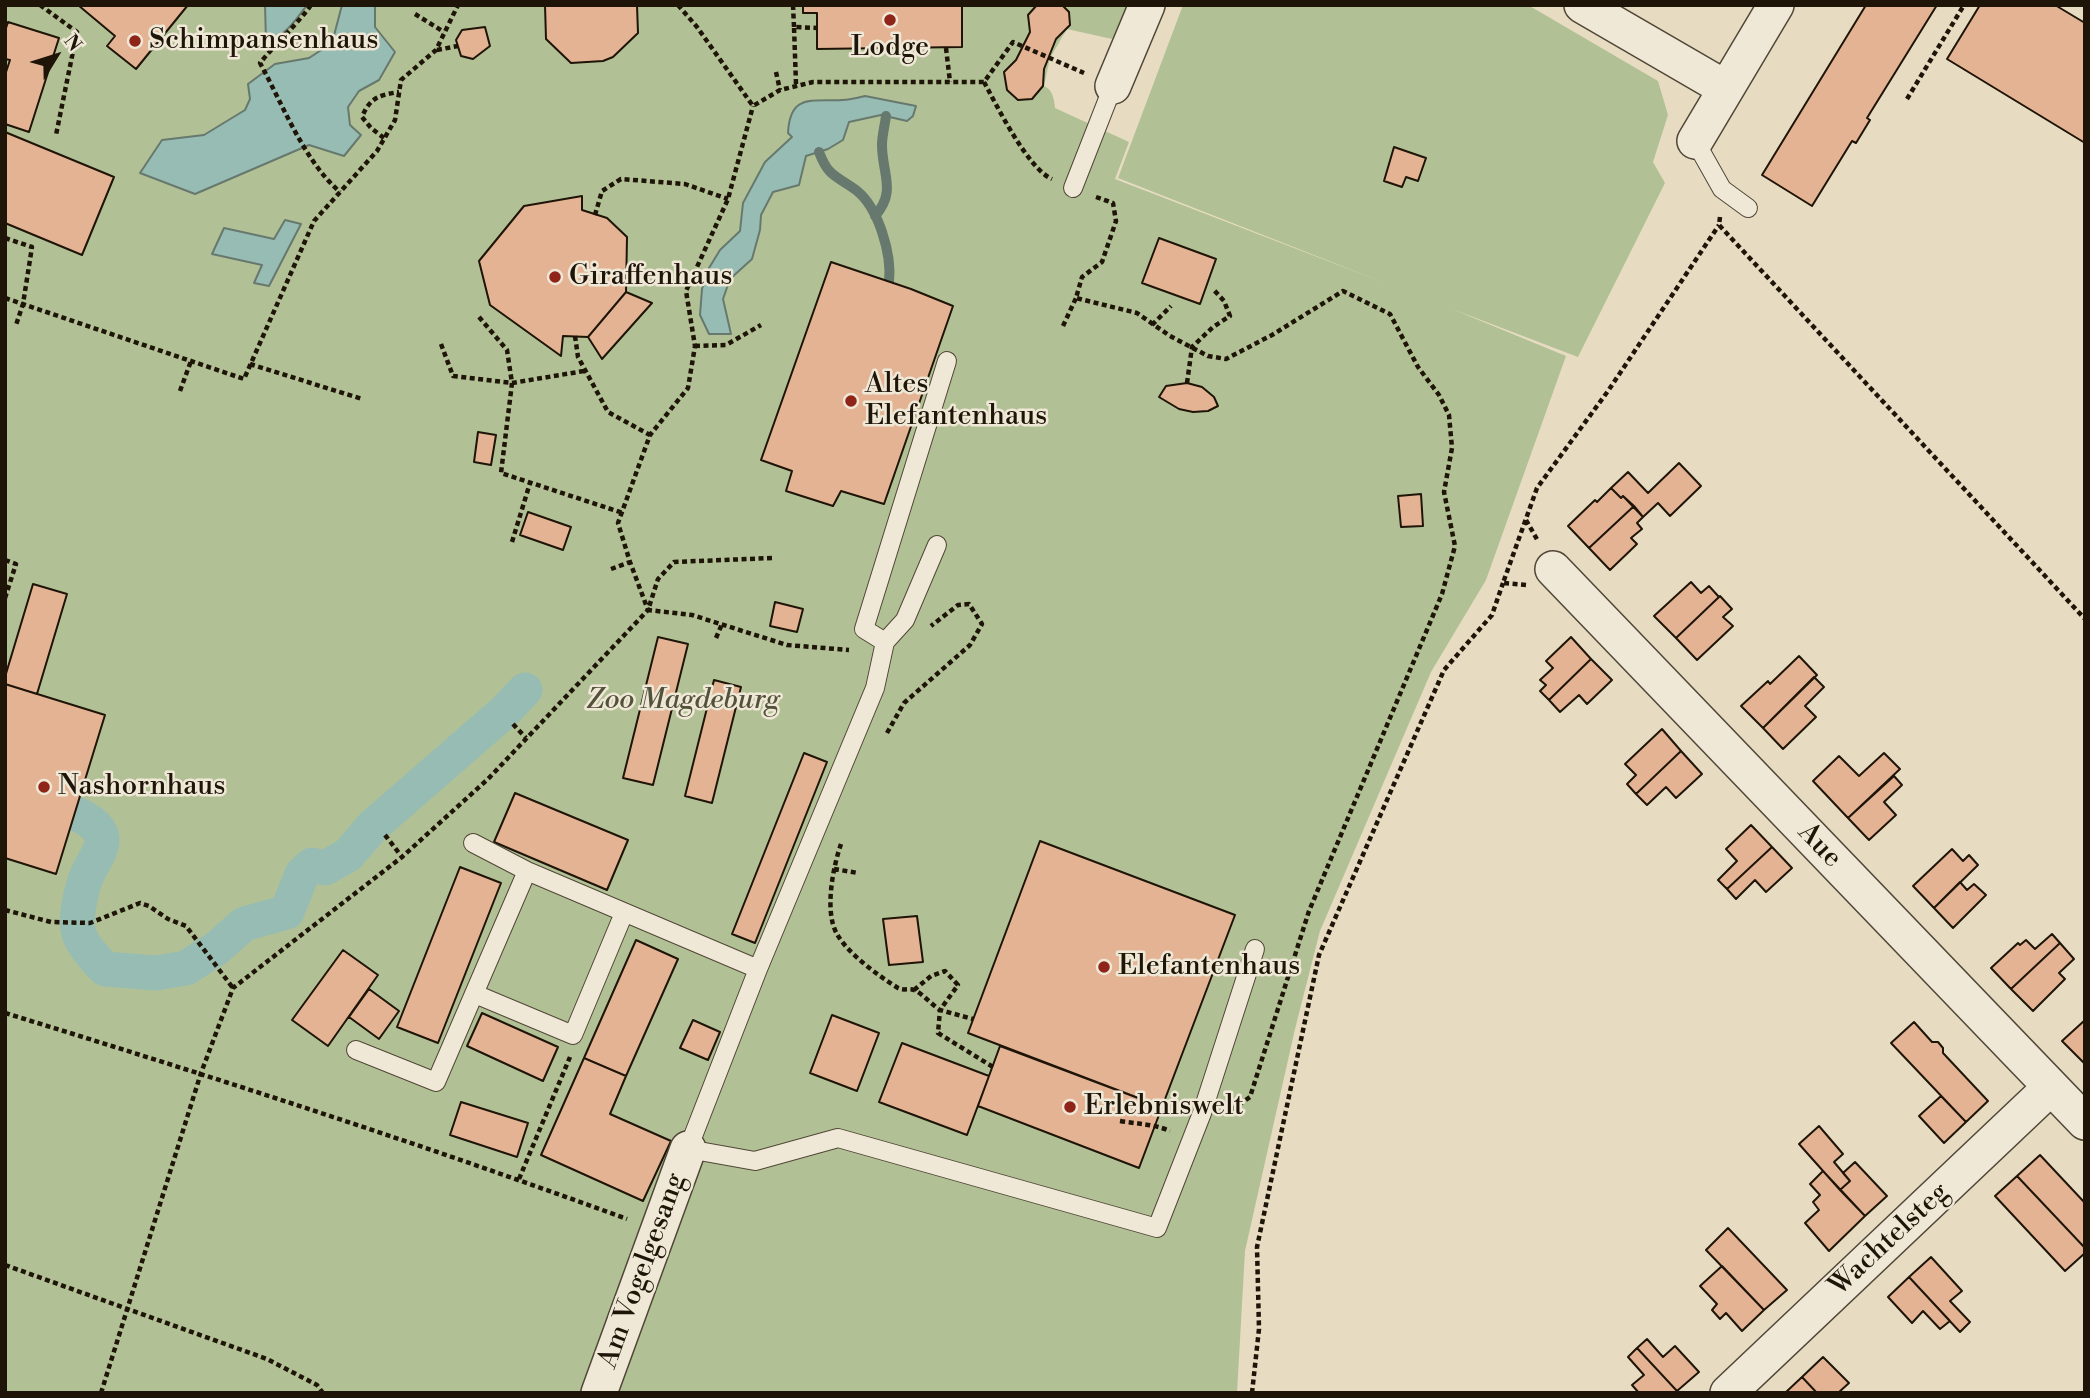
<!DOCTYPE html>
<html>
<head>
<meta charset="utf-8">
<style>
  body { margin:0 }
  #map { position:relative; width:2090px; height:1398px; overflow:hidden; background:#e7dcc2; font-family:"Libre Bodoni",serif }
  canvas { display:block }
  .frame { position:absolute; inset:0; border:7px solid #1e1407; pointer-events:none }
  .north { position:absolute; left:21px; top:21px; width:70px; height:70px; -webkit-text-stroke:5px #efe8d7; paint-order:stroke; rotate:52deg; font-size:19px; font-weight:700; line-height:28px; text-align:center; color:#1e1407 }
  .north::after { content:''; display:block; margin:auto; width:24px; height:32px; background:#1e1407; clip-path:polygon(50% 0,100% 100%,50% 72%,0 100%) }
</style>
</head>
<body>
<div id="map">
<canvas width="2090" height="1398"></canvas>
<div class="frame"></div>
<div class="north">N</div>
</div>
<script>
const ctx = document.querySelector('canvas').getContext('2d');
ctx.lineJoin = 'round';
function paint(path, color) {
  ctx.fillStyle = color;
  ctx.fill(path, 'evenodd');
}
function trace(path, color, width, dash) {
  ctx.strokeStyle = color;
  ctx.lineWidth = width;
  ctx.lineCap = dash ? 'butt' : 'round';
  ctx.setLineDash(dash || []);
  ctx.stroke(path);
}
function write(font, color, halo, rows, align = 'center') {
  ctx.font = font + ' "Libre Bodoni",serif';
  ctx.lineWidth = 5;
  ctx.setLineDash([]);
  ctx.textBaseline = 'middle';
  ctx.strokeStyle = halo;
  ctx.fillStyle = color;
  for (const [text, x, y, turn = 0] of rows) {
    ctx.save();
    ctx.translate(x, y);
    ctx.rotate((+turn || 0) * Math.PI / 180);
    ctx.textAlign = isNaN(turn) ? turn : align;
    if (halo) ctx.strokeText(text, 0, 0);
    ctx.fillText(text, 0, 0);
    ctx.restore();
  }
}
paint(new Path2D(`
  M 5,5 L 1127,5 L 1112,39 L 1067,29 L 1050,58 L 1044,86 C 1053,90 1054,99 1055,108 L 1129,142 L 1115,179 L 1385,283 L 1118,178 L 1183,5 L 1528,5 L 1658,81 L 1668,115 L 1653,162 L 1665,183 L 1578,357 L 1452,309 L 1566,356 L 1486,580 L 1431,672 L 1320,931 L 1295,1029 L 1245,1251 L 1237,1393 L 5,1393 Z`), '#b2c195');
const water = new Path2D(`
  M 265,5 L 307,5 C 296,20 284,37 266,42 Z
  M 342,5 L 375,5 L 375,27 L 395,52 L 379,80 L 359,91 L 348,107 L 350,125 L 361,135 L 344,156 L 309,145 L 195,194 L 140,173 L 162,140 L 204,135 L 245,110 L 250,99 L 248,84 L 275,64 L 309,58 L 332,43 Z
  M 865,96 L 916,106 L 913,116 L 907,121 L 881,115 L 849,122 L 843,140 L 828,149 L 806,156 L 799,185 L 773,192 L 761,215 L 760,230 L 752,259 L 730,279 L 723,299 L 731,334 L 709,334 L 700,315 L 702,289 L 709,268 L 720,250 L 740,231 L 743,203 L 765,162 L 792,137 L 788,133 C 790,93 812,102 842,100 C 849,100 857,98 865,96 Z
  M 285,220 L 301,224 L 269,286 L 254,283 L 262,265 L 212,254 L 224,228 L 274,239 Z`);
paint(water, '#97bcb3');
trace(water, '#67796e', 2);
trace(new Path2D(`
  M 819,152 C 829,178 836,175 856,190 C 879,208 892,255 889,282
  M 875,216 C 897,191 882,174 882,145 C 882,135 885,125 886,116`), '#67796e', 10);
trace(new Path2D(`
  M 79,815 C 112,832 104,844 89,871 C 82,884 74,920 79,934 C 84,947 95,959 105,969 L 156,973 L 186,968 L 217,948 L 244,924 L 287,912 L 302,874 L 312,865 L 325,868 L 348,855 L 373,826 L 504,712 L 525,690`), '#97bcb3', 35);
const building = new Path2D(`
  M 78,5 L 188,5 L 136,69 L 107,46 L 115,36 Z
  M 545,5 L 637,5 L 638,33 L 613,57 L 603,61 L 571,63 L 546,39 Z
  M 803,5 L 962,5 L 962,47 L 817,49 L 817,13 L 803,13 Z
  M 1037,5 L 1062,5 L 1069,12 L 1070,25 L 1056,39 L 1044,69 L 1043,86 L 1032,99 L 1018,100 L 1007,90 L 1004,72 L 1016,60 L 1030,32 L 1028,15 Z
  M 1866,5 L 1937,5 L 1867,118 L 1870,120 L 1856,143 L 1852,141 L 1812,206 L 1762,175 Z
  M 1980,5 L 2055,5 L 2085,23 L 2085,143 L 1947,59 Z
  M 8,22 L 59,38 L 29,132 L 5,124 L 5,75 L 10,60 L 5,59 L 5,31 Z
  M 485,27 L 490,46 L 473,59 L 461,56 L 456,40 L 462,30 Z
  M 5,132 L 114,177 L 82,255 L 5,223 Z
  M 1394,147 L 1426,158 L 1418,181 L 1406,177 L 1402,187 L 1384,181 Z
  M 582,196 L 582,210 L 607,218 L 627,237 L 626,292 L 588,337 L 563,336 L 561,356 L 490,305 L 479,261 L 524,206 Z
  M 1159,238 L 1216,259 L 1200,304 L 1142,283 Z
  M 831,262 L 911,289 L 953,306 L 884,504 L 841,491 L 833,506 L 786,491 L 792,471 L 761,460 Z
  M 626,292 L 652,303 L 602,359 L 588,337 Z
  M 1187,383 L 1202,387 L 1214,397 L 1218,406 L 1208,411 L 1193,412 L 1179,409 L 1159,397 L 1166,386 Z
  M 478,432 L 496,435 L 491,465 L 474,462 Z
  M 1679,463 L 1701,486 L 1670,516 L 1658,503 L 1643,517 L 1623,496 L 1621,498 L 1611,488 L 1628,472 L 1648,493 Z
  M 1611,488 L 1621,498 L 1623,496 L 1634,506 L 1589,548 L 1568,526 L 1595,500 L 1597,502 Z
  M 1421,494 L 1423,526 L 1401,527 L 1398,496 Z
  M 1634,506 L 1643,517 L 1637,523 L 1642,529 L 1631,538 L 1637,544 L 1610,570 L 1589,548 Z
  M 528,512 L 571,527 L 563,550 L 520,535 Z
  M 1691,582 L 1701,593 L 1709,586 L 1719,597 L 1676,638 L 1654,616 Z
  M 33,584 L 67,594 L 37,694 L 5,684 L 5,677 Z
  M 1720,596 L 1732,609 L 1723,617 L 1733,626 L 1697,660 L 1676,638 Z
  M 775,602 L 803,609 L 797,632 L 770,626 Z
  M 658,637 L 688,644 L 653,785 L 623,778 Z
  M 1571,637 L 1591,659 L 1549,700 L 1540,691 L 1546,685 L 1540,680 L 1553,668 L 1546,661 Z
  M 1799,656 L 1817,675 L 1763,728 L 1741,706 L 1768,681 L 1770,684 Z
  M 1591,659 L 1612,680 L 1587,704 L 1579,695 L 1560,712 L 1549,700 Z
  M 1814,677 L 1824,687 L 1805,706 L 1816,717 L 1783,749 L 1763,728 Z
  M 714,680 L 741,687 L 712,803 L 685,796 Z
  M 5,684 L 105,715 L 56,874 L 5,858 Z
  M 1662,729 L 1681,751 L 1636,794 L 1627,784 L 1636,775 L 1625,764 Z
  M 1681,751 L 1702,774 L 1676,798 L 1666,787 L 1647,805 L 1636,794 Z
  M 804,753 L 827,762 L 755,943 L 732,934 Z
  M 1884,753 L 1900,769 L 1848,818 L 1813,781 L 1839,756 L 1859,776 Z
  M 1894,776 L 1902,785 L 1884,802 L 1896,815 L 1869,840 L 1848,818 Z
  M 515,793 L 628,840 L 607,890 L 494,842 Z
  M 1751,825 L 1772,847 L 1727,889 L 1718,880 L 1737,861 L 1726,849 Z
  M 1040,841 L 1235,915 L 1162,1107 L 968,1033 Z
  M 1772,847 L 1792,868 L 1766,892 L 1755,880 L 1736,899 L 1727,889 Z
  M 1952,849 L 1963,861 L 1969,855 L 1978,865 L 1934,908 L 1913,886 Z
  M 460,867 L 501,883 L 438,1043 L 397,1027 Z
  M 1960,882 L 1967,890 L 1974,884 L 1986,895 L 1953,928 L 1934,908 Z
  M 917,916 L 923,962 L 889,965 L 883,919 Z
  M 2052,934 L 2060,943 L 2011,989 L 1991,968 L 2018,943 L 2020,945 L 2026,940 L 2035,949 Z
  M 636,940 L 678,959 L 626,1076 L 584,1058 Z
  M 2060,943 L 2074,959 L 2059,973 L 2065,979 L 2033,1011 L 2011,989 Z
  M 343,950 L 378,975 L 328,1046 L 292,1020 Z
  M 369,989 L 399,1011 L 379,1039 L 349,1017 Z
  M 482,1013 L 558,1047 L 543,1081 L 467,1046 Z
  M 832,1015 L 879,1033 L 857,1091 L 810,1073 Z
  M 693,1020 L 720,1032 L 708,1060 L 680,1048 Z
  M 2085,1020 L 2085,1062 L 2084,1063 L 2062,1041 Z
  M 1914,1022 L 1932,1042 L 1938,1042 L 1943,1048 L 1943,1053 L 1988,1101 L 1966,1122 L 1891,1043 Z
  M 902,1043 L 989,1076 L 967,1135 L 879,1102 Z
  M 1000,1046 L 1162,1107 L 1139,1168 L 978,1106 Z
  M 584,1058 L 626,1076 L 610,1114 L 671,1141 L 643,1201 L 541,1155 Z
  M 1941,1096 L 1966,1122 L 1944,1143 L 1919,1116 Z
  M 461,1102 L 528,1123 L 517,1157 L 450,1135 Z
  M 1819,1126 L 1843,1154 L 1834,1162 L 1850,1181 L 1840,1190 L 1799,1144 Z
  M 2040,1155 L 2085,1203 L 2085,1248 L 2017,1176 Z
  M 1855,1162 L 1887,1196 L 1865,1216 L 1840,1190 L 1850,1181 L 1843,1173 Z
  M 1823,1171 L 1865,1216 L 1829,1251 L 1805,1223 L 1819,1210 L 1813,1202 L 1820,1195 L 1810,1184 Z
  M 2017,1176 L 2085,1248 L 2085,1253 L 2065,1271 L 1995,1196 Z
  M 1728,1228 L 1787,1290 L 1764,1310 L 1706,1250 Z
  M 1931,1257 L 1962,1291 L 1950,1301 L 1970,1322 L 1960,1332 L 1909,1277 Z
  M 1722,1266 L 1764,1310 L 1742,1331 L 1726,1313 L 1720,1319 L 1712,1310 L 1717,1304 L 1700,1286 Z
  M 1909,1277 L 1950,1321 L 1940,1329 L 1923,1311 L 1912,1323 L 1888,1297 Z
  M 1647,1339 L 1663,1357 L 1675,1346 L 1699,1372 L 1677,1391 L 1637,1348 Z
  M 1637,1348 L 1677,1391 L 1676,1393 L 1639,1393 L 1632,1385 L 1644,1375 L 1628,1357 Z
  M 1823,1357 L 1849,1383 L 1838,1393 L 1817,1393 L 1802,1377 Z
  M 1802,1377 L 1817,1393 L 1785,1393 Z`);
paint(building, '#e3b394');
trace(building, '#1e1407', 2);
const lane = new Path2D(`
  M 1695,141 L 1722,189 L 1748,208
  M 1073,188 L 1113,86
  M 937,545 L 905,620 L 885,642 L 875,688 L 758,969 L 688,1149 L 755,1161 L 838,1138 L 1157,1228 L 1202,1113 L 1255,949
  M 885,642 L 864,629 L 947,361
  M 473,843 L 527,871 L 758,969
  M 475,994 L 573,1035 L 624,913
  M 356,1050 L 436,1082 L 527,871`);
const street = new Path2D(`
  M 1582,5 L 1725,88
  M 1113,86 L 1147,5
  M 1695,141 L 1776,5
  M 1553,569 L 2085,1122
  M 599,1393 L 688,1149
  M 1728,1393 L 2051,1087`);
trace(lane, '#504636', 20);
trace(street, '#504636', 38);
trace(new Path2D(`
  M 40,5 L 77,32 L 56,135
  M 311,5 C 296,26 276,43 260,63 C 283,105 304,161 340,192
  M 678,5 L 697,27 L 753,106 L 780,90 L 813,82 L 984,82 L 1013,42 L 1084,73
  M 793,5 L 794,27
  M 415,14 L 444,32
  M 946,48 L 950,82
  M 437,50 L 458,46
  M 776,72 L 780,90
  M 984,82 C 997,106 1028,169 1052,179
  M 796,84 L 794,27 L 817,28
  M 1907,99 L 1964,5
  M 384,138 L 371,128 L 362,117 C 370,97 380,95 399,92
  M 1096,197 L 1113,203 L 1116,221 L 1102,262 L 1082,277 L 1076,298 L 1137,313 L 1170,336 L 1208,356 L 1226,359 L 1272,335 L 1343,291 L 1390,314 L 1418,367 L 1439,395 L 1449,415 L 1452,448 L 1444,492 L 1455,546 L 1442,594 L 1309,911 L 1250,1097 L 1230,1111
  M 595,215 L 602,191 L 621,179 L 685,184 L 728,199
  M 1720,217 L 1719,225 L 2085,619
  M 5,238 L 32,247 L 23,304 L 16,325
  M 5,298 L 244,379 L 314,221 L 377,151 L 395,120 L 401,80 L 436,50 L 458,5
  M 479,317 L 507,350 L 512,383 L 501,473 L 623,513
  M 1152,325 L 1171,306
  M 1063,326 L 1076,298
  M 575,336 L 578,357 L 608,412 L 650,435
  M 441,344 L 453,376 L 512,383 L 584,371
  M 695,346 L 726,345 L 761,325
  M 250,364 L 362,399
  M 1187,383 L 1192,347 L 1213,327 L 1230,316 L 1224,301 L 1213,289
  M 180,391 L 191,361
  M 1526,520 L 1538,541
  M 512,542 L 530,483
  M 772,558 L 674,562 L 658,579 L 648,610 L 692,615 L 787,645 L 849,650
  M 5,560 L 16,564 L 5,598
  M 611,569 L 630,562
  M 1526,585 L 1503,583 L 1537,488 L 1608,391 L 1719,225
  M 716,638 L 722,624
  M 513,724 L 526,738
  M 887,733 L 904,703 L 970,645 L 982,624 L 969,604 L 958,605 L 931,626
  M 385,835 L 402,857
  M 841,844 C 833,867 824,912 837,934 C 848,954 879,976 898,988 C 904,991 908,988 914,990 C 922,993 932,1005 940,1010 L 938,1033 L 993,1067
  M 834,869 L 858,873
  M 5,910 L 51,922 L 90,923 L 140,903 L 149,906 L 168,919 L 186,926 L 233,988
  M 914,990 L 931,976 L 945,971 L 958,985 L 940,1010 L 973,1019
  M 5,1013 C 214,1077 422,1144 627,1219
  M 1120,1121 C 1138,1124 1154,1124 1170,1131
  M 519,1179 L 570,1057
  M 5,1265 L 267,1359 L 317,1385 L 323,1393
  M 101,1393 L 201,1073 L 233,988 L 402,857 L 488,779 L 648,610 L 630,562 L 618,523 L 650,435 L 688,388 L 695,346 L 686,291 L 728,199 L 753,106
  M 1252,1393 L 1259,1329 L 1257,1247 L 1319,955 L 1444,670 L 1492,615 L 1503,583`), '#1e1407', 4.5, [5, 3.5]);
trace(lane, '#efe8d7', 18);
trace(street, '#efe8d7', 35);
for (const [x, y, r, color] of [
  [890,20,7,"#8f2418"],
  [135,41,7,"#8f2418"],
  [555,277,7,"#8f2418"],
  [851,401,7,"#8f2418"],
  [44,787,7,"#8f2418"],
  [1104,967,7,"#8f2418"],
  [1070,1107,7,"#8f2418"]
]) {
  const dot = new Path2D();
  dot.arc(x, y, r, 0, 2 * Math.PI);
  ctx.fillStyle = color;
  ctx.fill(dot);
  trace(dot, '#efe8d7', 2.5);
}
write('28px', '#1e1407', '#efe8d7', [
  ["Schimpansenhaus",149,41],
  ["Lodge",890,48,"center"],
  ["Giraffenhaus",569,277],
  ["Altes",865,385],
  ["Elefantenhaus",865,417],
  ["Nashornhaus",58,787],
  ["Elefantenhaus",1118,967],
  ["Erlebniswelt",1084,1107]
], 'left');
write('italic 28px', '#525139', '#efe8d7', [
  ["Zoo Magdeburg",683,701]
]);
write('28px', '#1e1407', '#efe8d7', [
  ["Aue",1819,846,46],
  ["Wachtelsteg",1890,1240,-43],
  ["Am Vogelgesang",643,1271,-70]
]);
</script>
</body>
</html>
